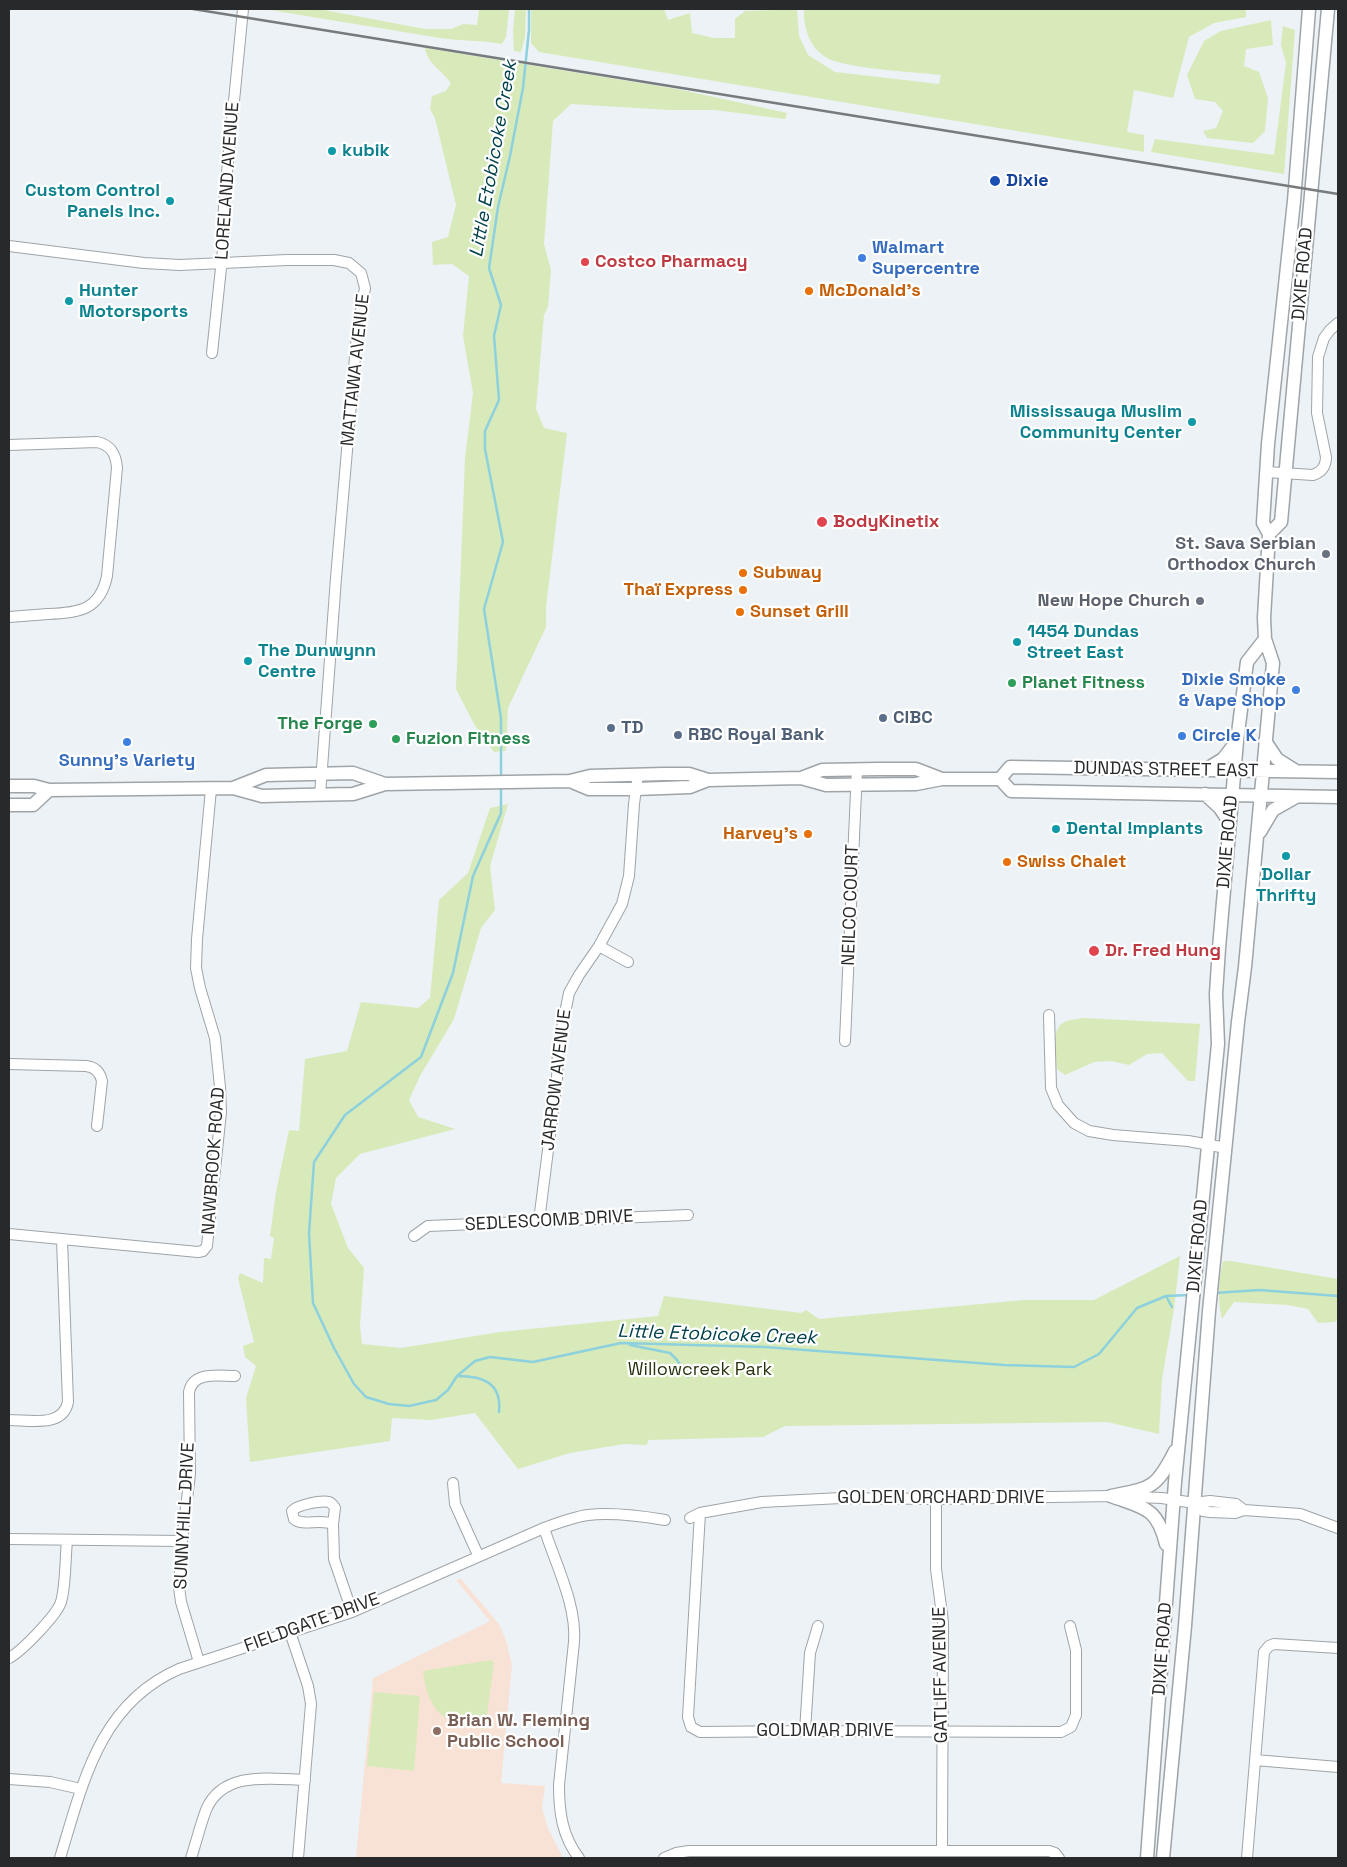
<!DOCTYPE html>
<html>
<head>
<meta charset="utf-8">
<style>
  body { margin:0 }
  #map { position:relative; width:1347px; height:1867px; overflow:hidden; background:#ecf2f6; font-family:"Space Grotesk",sans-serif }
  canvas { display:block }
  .frame { position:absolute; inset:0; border:10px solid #27292b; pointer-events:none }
</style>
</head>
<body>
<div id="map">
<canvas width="1347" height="1867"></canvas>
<div class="frame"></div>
</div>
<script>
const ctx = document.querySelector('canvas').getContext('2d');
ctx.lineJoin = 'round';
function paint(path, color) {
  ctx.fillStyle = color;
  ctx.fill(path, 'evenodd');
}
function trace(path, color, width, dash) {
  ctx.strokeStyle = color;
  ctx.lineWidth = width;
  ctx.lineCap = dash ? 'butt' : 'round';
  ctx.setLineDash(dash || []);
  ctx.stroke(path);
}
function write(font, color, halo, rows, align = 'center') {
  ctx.font = font + ' "Space Grotesk",sans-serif';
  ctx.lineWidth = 4.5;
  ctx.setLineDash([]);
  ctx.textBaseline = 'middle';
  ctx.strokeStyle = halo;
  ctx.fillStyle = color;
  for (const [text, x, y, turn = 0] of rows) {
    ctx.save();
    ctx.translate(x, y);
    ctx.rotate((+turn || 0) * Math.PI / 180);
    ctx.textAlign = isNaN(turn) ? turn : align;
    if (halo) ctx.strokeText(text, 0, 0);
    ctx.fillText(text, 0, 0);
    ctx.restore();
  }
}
paint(new Path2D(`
  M 461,1579 L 499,1624 L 506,1640 L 512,1665 L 501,1783 L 545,1786 L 542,1808 L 548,1828 L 563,1858 L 356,1858 L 373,1678 L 490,1621 L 456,1580 Z`), '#f8e2d5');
paint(new Path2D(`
  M 264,9 L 319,9 L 425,29 L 451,29 L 463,24 L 477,25 L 479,9 L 509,9 L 506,37 L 502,44 C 481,40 461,41 440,38 Z
  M 515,9 L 526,9 L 525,37 L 521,52 L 514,51 L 513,31 Z
  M 531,9 L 664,9 L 668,20 L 690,13 L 692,33 L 714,38 L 735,38 L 735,19 L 745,11 L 797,9 L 799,36 L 808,55 L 835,72 L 939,84 L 941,75 C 917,72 841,69 824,56 C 809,46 803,26 804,9 L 1246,9 L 1246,17 L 1214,23 L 1189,37 L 1173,98 L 1134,90 L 1127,132 L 1144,135 L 1144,152 L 539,52 L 531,43 Z
  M 1271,20 L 1273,45 L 1246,49 L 1244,66 L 1259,72 L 1268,98 L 1265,131 L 1253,143 L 1207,138 L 1203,131 L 1216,128 L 1223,111 L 1215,102 L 1195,99 L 1187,75 L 1204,41 L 1221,31 Z
  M 1283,26 L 1295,30 L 1284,174 L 1151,152 L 1155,139 L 1274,155 L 1286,63 L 1281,45 Z
  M 425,48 L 677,89 L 787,113 L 785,119 L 715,110 L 670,110 L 571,104 L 553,121 L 544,244 L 551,270 L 548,307 L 544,315 L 536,409 L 544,428 L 567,433 L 546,607 L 546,627 L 508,708 L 506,751 L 494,752 L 474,724 L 456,689 L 465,458 L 473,393 L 463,336 L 469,276 L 452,264 L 433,265 L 432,242 L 448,237 L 456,205 L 435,118 L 430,109 L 432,96 L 446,91 L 451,83 C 442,71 427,63 425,48 Z
  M 508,804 L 490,866 L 495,910 L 481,928 L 454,1019 L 420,1076 L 409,1100 L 418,1117 L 455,1129 L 360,1154 L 336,1178 L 331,1204 L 348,1248 L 364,1268 L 360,1326 L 362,1344 L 401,1348 L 500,1332 L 658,1316 L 664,1296 L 801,1313 L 806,1310 L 819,1319 L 1024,1300 L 1094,1300 L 1180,1256 L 1174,1309 L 1162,1379 L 1159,1434 L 1107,1422 L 785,1426 L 763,1437 L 648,1440 L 647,1445 L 624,1444 L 570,1453 L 518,1469 L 475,1413 L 431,1420 L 392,1418 L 390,1441 L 250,1462 L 246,1398 L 256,1366 L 245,1357 L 243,1346 L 254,1342 L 238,1278 L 240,1273 L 263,1283 L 264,1258 L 271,1259 L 274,1238 L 270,1236 L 276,1192 L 289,1130 L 299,1131 L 305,1059 L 347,1051 L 361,1002 L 418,1008 L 430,998 L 439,900 L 468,873 L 490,808 Z
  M 1084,1018 L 1200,1024 L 1195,1081 L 1188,1081 L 1162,1053 L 1147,1054 L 1129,1065 L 1111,1061 L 1094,1062 L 1065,1075 L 1057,1069 C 1056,1054 1049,1027 1067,1021 C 1072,1019 1079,1019 1084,1018 Z
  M 1223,1261 L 1231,1261 L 1338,1279 L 1338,1320 L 1334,1322 L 1318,1323 L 1308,1309 L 1288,1305 L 1234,1302 L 1222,1319 C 1217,1300 1219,1280 1223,1261 Z
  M 491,1660 L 494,1663 L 485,1729 C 445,1725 427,1711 423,1671 Z
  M 374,1692 L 420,1696 L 414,1771 L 367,1766 Z`), '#d8eab9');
trace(new Path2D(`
  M 501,777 L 501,718 L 484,609 L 503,542 L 485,449 L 485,431 L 499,400 L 494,336 L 501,305 L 489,268 L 498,207 L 510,156 L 523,88 L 529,30 L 529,9
  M 501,785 L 501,813 L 473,876 L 453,973 L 421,1057 L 345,1115 L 314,1162 L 309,1233 L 313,1303 L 334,1348 L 354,1384 L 366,1397 L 389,1404 L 409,1406 L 436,1400 L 448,1390 L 457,1376 L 475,1361 L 490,1357 L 533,1362 L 621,1343 L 765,1347 L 1004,1365 L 1074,1367 L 1099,1354 L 1137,1308 L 1166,1296 L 1190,1295
  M 1215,1293 L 1259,1290 L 1338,1296
  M 1166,1296 L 1172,1307
  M 630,1345 L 670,1353 L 677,1360 L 688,1377
  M 458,1376 C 483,1376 502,1383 499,1412`), '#8dd0de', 2.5);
const minor = new Path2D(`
  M 9,246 L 144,263 L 180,265 L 287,260 L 334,260 L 349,263 L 361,273 L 365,288 L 357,334 L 336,578 L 320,795
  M 212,353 L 223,249 L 224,203 L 243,9
  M 9,445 L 97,442 C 111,445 116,454 117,468 L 107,576 C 100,610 79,613 48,614 C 35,615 22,616 9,617
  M 1267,472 L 1313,475 C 1322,472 1326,466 1326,457 L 1317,413 L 1318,357 L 1324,338 L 1330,330 L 1338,323
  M 599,946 L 628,962
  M 1049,1015 L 1051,1088 L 1058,1105 L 1074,1123 L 1089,1131 L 1113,1135 L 1188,1141 L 1226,1148
  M 845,1041 L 857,769
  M 9,1064 L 86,1066 C 95,1067 100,1072 102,1081 L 97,1126
  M 539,1221 L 557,1079 L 558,1048 L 569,993 L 579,975 L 599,946 L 622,904 L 629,876 L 634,804 L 638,774
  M 9,1234 L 198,1252 L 203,1251 L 207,1246 L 221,1112 L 220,1087 L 215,1038 L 200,988 L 196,968 L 197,939 L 211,789
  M 414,1236 L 428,1226 L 688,1215
  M 9,1420 C 29,1420 63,1428 68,1402 L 62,1240
  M 453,1483 L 455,1504 L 478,1555
  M 936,1499 L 936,1569 L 943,1622 L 942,1850
  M 1194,1503 L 1203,1511 L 1210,1512 L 1235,1513 L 1244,1510 L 1300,1514 L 1338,1528
  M 700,1513 L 688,1717 L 691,1727 L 700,1732 L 805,1731 L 1061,1732 L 1071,1727 L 1076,1715 L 1076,1650 L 1070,1626
  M 690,1518 L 700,1513 L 762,1502 L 841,1498 L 936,1499 L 1111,1496 L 1162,1498 L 1194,1503 L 1210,1501 L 1236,1504 L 1244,1510
  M 333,1524 C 319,1518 303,1527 294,1519 L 292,1511 C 297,1505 321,1500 329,1502 C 332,1503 333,1505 335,1508 L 333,1524 L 334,1559 L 352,1612
  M 544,1528 C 555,1563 577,1605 574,1642 L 559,1785 C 559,1812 562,1836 579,1858
  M 9,1539 L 182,1541
  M 290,1632 L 308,1686 L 311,1704 L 298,1858
  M 9,1658 C 21,1652 57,1615 61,1602 C 66,1584 65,1560 67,1541
  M 199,1662 L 181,1602 L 179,1587 L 182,1541 L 190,1474 L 189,1392 C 193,1371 218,1376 235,1376
  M 805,1731 L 810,1653 L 818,1626
  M 1255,1760 L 1338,1767
  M 9,1779 L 50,1782 L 81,1789
  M 60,1858 C 83,1783 99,1704 179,1669 L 352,1612 L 544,1528 C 558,1523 573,1517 588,1515 C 613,1512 641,1516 665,1520
  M 191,1858 C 196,1843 200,1826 206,1810 C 223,1770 271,1779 305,1780
  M 664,1858 L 676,1853 L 689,1851 L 1049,1851 L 1055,1853 L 1059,1858
  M 1247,1858 L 1264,1652 L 1269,1646 L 1274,1644 L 1338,1648`);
const major = new Path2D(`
  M 1269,534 L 1281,522 L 1328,9
  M 1265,741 L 1277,759 L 1296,771
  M 1205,770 L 1223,759 L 1237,741
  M 801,778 L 822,770 L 878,769 L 916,769 L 942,779
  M 1000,779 L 1010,767 L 1338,772
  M 570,781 L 589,789 L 636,789 L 690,787 L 708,780
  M 9,786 L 34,786 L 49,790 L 233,788 L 262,796 L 302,795 L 353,794 L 385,784 L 570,781 L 590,776 L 664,774 L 689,774 L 708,780 L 801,778 L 826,785 L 916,784 L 942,779 L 1000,779 L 1011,791 L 1338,797
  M 233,788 L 266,775 L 353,773 L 385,784
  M 1205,794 L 1220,808 L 1230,823
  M 9,805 L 33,805 L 49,790
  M 1260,832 L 1273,810 L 1296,797
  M 1111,1496 C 1151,1488 1156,1489 1175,1451
  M 1111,1496 C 1144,1508 1157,1507 1166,1544
  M 1147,1858 L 1175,1482 L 1218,1044 L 1216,994 L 1219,948 L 1237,741 L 1247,662 L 1265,639
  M 1163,1858 L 1185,1626 L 1209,1311 L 1238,1022 L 1245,967 L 1273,663 L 1265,639 L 1264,618 L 1269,534 L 1263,523 L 1268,444 L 1294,201 L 1309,9`);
trace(minor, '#9ea4a8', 12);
trace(major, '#9ea4a8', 15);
trace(minor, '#fff', 10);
trace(major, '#fff', 12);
trace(new Path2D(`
  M 193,9 L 1338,194`), '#777b7d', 2.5);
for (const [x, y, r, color] of [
  [332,151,5,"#0f9aa8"],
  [995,181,6,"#1a4fb4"],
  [170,201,5,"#0f9aa8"],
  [862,258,5,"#3f7fe0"],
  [585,262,5,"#e0444e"],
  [809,291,5,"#e8710a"],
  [69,301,5,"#0f9aa8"],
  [1192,422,5,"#0f9aa8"],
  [822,522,6,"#e0444e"],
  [1326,554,5,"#6b7280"],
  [743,573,5,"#e8710a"],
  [743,590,5,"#e8710a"],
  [1200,601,5,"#6b7280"],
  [740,612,5,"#e8710a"],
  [1017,642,5,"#0f9aa8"],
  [248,661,5,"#0f9aa8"],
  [1012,683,5,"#2e9e5b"],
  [1296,690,5,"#3f7fe0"],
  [883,718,5,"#5c6f8a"],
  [373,724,5,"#2e9e5b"],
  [611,728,5,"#5c6f8a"],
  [678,735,5,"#5c6f8a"],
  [1182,736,5,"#3f7fe0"],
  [396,739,5,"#2e9e5b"],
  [127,742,5,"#3f7fe0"],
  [1056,829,5,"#0f9aa8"],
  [808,834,5,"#e8710a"],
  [1286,856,5,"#0f9aa8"],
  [1007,862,5,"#e8710a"],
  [1094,951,6,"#e0444e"],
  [437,1731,5,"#8d6e63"]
]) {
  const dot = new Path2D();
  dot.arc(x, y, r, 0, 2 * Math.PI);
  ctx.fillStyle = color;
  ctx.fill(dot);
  trace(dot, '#fff', 2);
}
write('bold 18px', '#0d838f', '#fff', [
  ["kubik",342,151],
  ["Custom Control",160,191,"right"],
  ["Panels Inc.",160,212,"right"],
  ["Hunter",79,291],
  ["Motorsports",79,312],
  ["Mississauga Muslim",1182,412,"right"],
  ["Community Center",1182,433,"right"],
  ["1454 Dundas",1027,632],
  ["Street East",1027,653],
  ["The Dunwynn",258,651],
  ["Centre",258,672],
  ["Dental !mplants",1066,829],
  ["Dollar",1286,875,"center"],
  ["Thrifty",1286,896,"center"]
], 'left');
write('18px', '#27292b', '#fff', [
  ["LORELAND AVENUE",228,181,-86],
  ["DIXIE ROAD",1303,274,-85],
  ["MATTAWA AVENUE",356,370,-84],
  ["DUNDAS STREET EAST",1166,770,1],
  ["DIXIE ROAD",1228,842,-85],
  ["NEILCO COURT",851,905,-88],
  ["JARROW AVENUE",557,1080,-83],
  ["NAWBROOK ROAD",214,1161,-86],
  ["SEDLESCOMB DRIVE",549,1221,-3],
  ["DIXIE ROAD",1198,1246,-85],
  ["GOLDEN ORCHARD DRIVE",941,1498],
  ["SUNNYHILL DRIVE",185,1516,-87],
  ["FIELDGATE DRIVE",312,1623,-20],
  ["DIXIE ROAD",1163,1649,-86],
  ["GATLIFF AVENUE",941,1675,-91],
  ["GOLDMAR DRIVE",825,1731]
]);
write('bold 18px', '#164399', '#fff', [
  ["Dixie",1006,181]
], 'left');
write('bold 18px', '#366cbe', '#fff', [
  ["Walmart",872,248],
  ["Supercentre",872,269],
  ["Dixie Smoke",1286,680,"right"],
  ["& Vape Shop",1286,701,"right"],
  ["Circle K",1192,736],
  ["Sunny's Variety",127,761,"center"]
], 'left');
write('bold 18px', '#be3a42', '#fff', [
  ["Costco Pharmacy",595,262],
  ["BodyKinetix",833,522],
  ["Dr. Fred Hung",1105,951]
], 'left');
write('bold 18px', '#c56008', '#fff', [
  ["McDonald's",819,291],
  ["Subway",753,573],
  ["Thaï Express",733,590,"right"],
  ["Sunset Grill",750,612],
  ["Harvey's",798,834,"right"],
  ["Swiss Chalet",1017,862]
], 'left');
write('bold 18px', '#5b616d', '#fff', [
  ["St. Sava Serbian",1316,544],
  ["Orthodox Church",1316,565],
  ["New Hope Church",1190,601]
], 'right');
write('bold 18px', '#27864d', '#fff', [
  ["Planet Fitness",1022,683],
  ["The Forge",363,724,"right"],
  ["Fuzion Fitness",406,739]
], 'left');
write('bold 18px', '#4e5e75', '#fff', [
  ["CIBC",893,718],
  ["TD",621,728],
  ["RBC Royal Bank",688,735]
], 'left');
write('18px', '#29340f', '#fff', [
  ["Willowcreek Park",700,1370]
]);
write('bold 18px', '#785e54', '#fff', [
  ["Brian W. Fleming",447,1721],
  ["Public School",447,1742]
], 'left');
write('italic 19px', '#00404b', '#fff', [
  ["Little Etobicoke Creek",494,159,-80],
  ["Little Etobicoke Creek",717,1335,2]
]);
</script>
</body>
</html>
